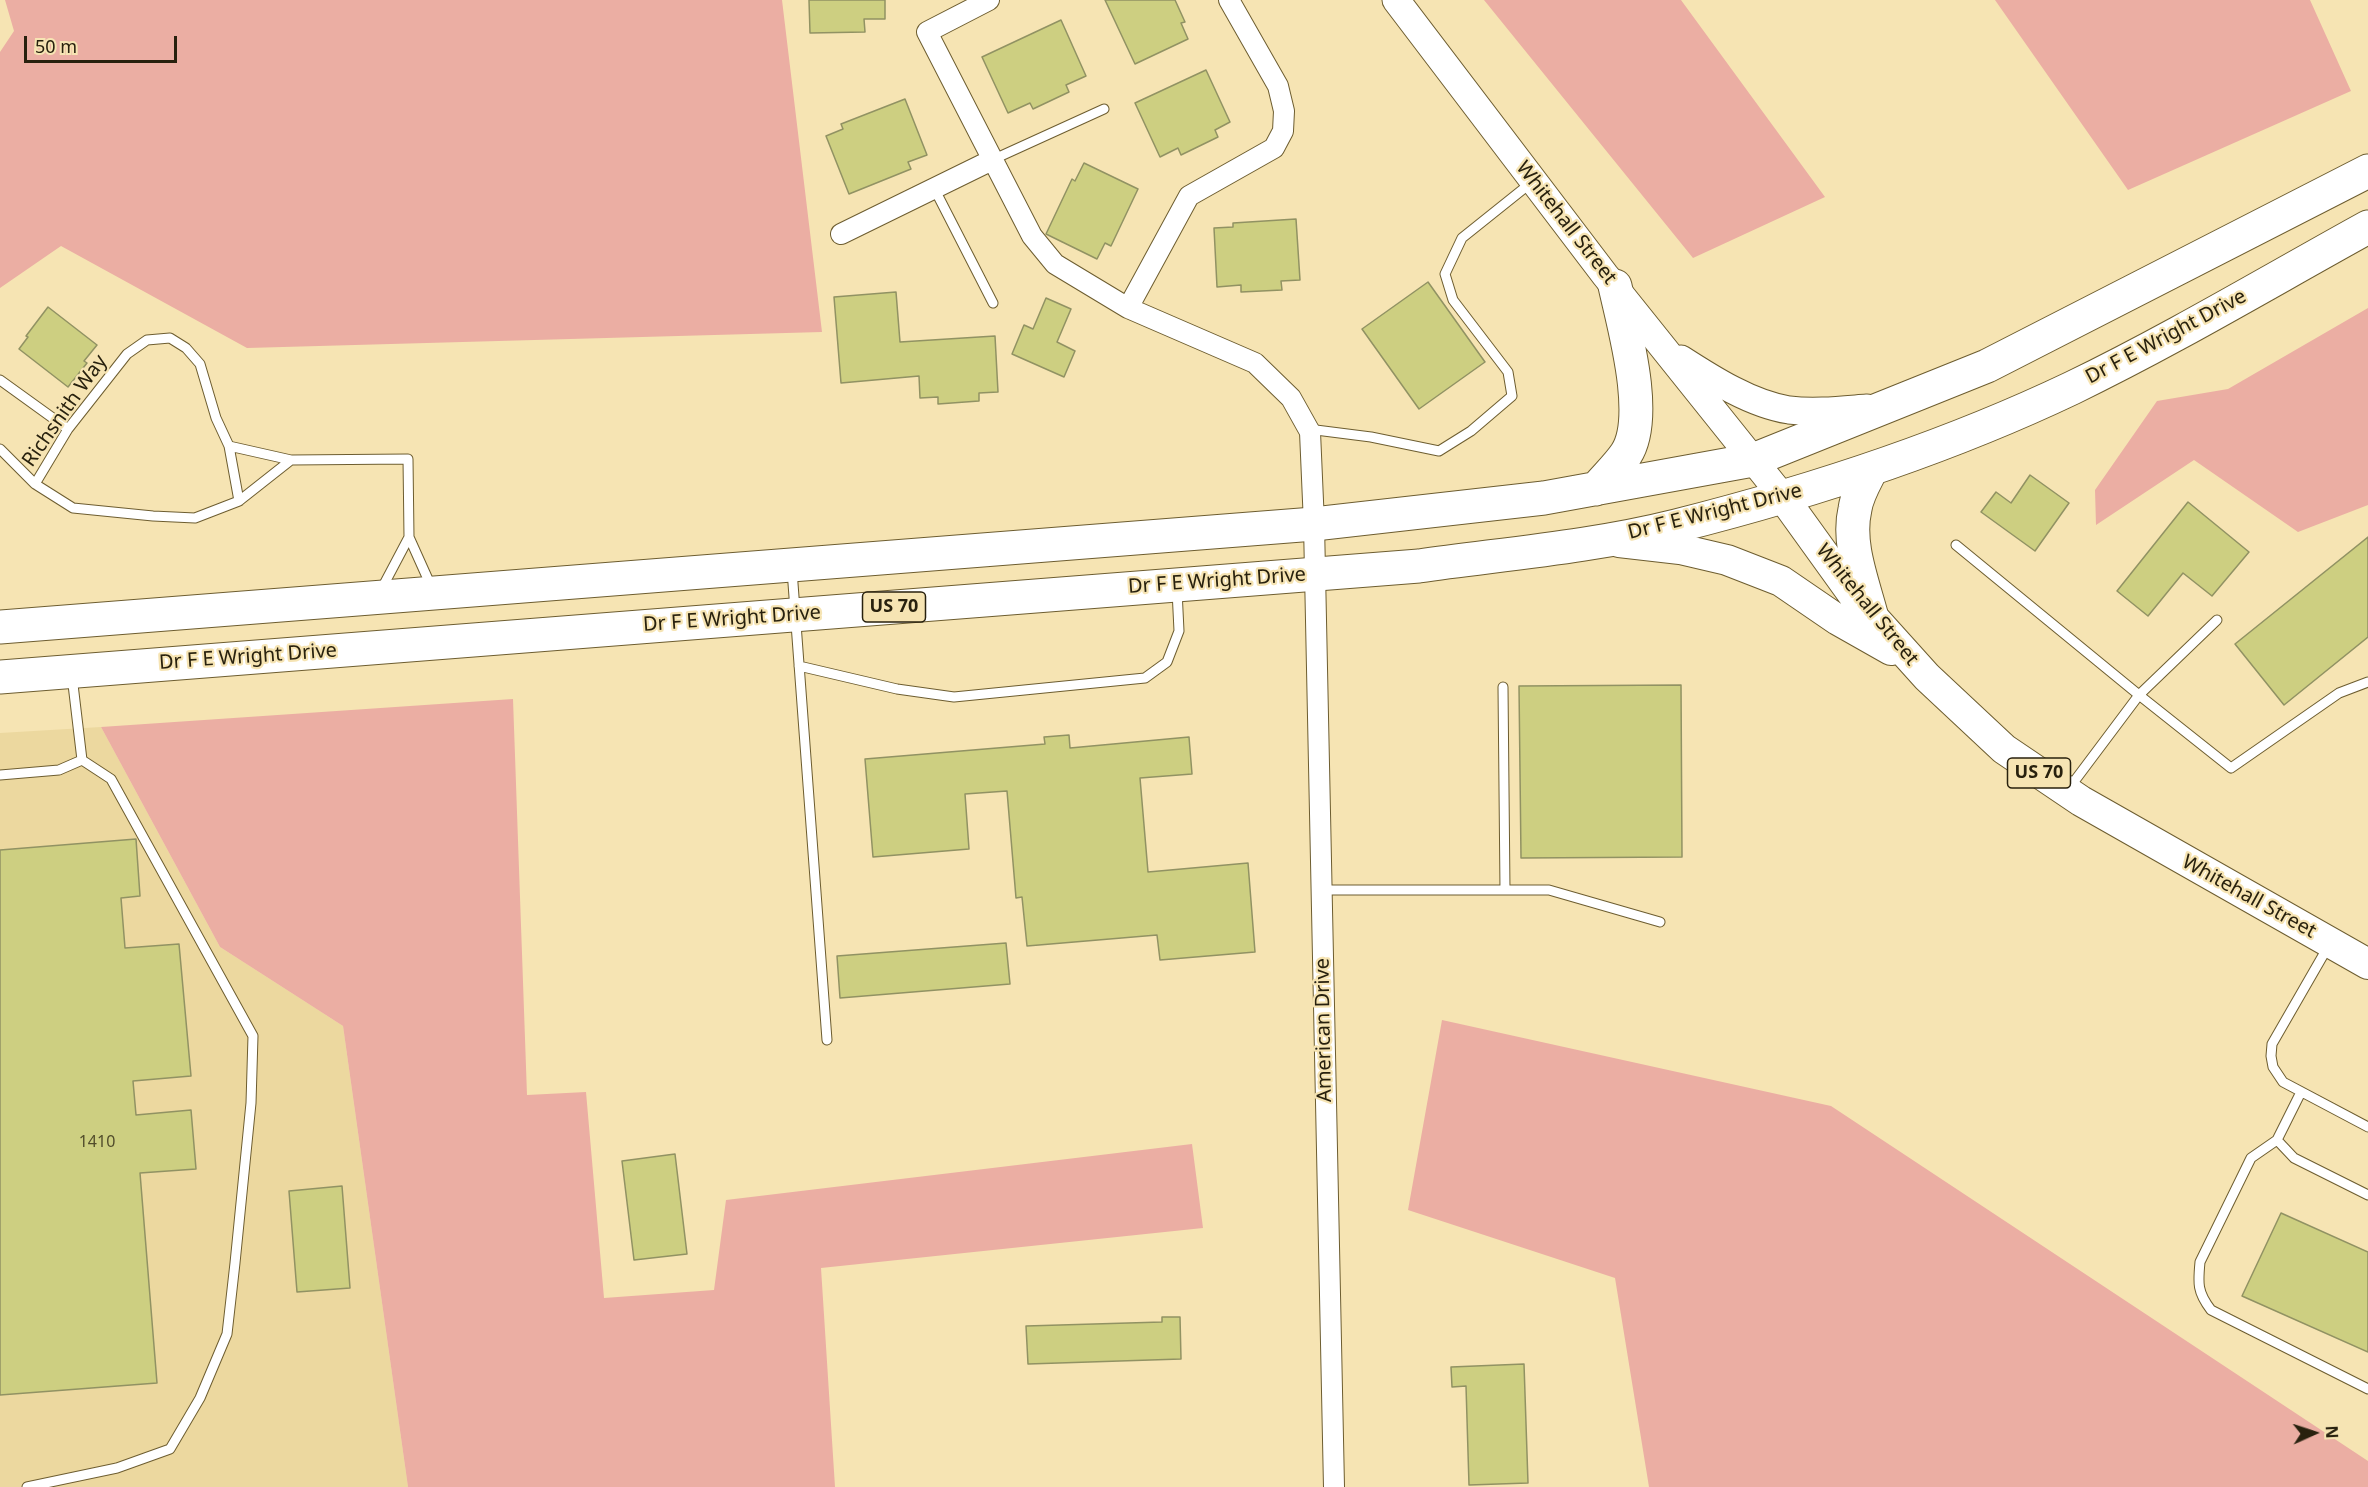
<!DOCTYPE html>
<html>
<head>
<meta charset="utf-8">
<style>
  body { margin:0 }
  #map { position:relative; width:2368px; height:1487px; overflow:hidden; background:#f6e4b3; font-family:"Noto Sans",sans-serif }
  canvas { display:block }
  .north { position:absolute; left:2284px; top:1403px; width:60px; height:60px; -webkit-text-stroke:4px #f6e4b3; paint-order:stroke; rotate:87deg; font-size:16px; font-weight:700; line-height:24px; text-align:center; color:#28210e }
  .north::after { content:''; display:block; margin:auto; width:21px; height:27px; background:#28210e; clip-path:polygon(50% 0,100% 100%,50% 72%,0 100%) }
  .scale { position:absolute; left:24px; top:36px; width:153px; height:27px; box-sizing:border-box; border:3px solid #28210e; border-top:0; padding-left:8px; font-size:18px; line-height:21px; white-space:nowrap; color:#28210e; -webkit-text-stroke:4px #f6e4b3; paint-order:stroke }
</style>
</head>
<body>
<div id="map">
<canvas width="2368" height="1487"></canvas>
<div class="north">N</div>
<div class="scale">50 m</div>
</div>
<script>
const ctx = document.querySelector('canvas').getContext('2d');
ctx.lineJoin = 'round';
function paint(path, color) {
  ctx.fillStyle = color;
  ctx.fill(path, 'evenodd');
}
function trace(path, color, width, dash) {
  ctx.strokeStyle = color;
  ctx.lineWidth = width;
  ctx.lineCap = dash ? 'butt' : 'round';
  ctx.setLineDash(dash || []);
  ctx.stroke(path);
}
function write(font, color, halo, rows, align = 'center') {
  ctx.font = font + ' "Noto Sans",sans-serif';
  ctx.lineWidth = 4.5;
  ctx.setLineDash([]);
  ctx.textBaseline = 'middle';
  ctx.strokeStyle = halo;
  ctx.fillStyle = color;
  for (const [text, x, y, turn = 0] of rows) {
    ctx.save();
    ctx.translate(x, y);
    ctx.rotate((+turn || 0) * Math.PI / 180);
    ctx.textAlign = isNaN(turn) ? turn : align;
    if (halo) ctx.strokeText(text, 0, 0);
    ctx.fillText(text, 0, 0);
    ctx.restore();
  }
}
paint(new Path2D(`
  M 101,727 L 220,947 L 343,1026 L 408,1487 L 0,1487 L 0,733 Z`), '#ecd89f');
paint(new Path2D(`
  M 5,0 L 782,0 L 822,332 L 247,348 L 61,246 L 0,288 L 0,52 L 14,31 Z
  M 1484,0 L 1681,0 L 1825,197 L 1693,258 Z
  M 1995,0 L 2310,0 L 2351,91 L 2128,190 Z
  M 2368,308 L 2368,505 L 2298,532 L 2194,460 L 2096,525 L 2095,490 L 2157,401 L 2228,389 Z
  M 513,699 L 527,1095 L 586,1092 L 604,1298 L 714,1290 L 726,1200 L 1192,1144 L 1203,1228 L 821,1268 L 835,1487 L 408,1487 L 343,1026 L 220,947 L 101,727 Z
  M 1442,1020 L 1831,1106 L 2368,1461 L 2368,1487 L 1649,1487 L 1615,1278 L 1408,1210 Z`), '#ebaea3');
const building = new Path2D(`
  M 809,0 L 885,0 L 885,19 L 864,19 L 865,32 L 810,33 Z
  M 1105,0 L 1175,0 L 1185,22 L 1181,23 L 1188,39 L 1135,64 Z
  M 1061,20 L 1086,76 L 1066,85 L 1069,92 L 1033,109 L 1030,103 L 1008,113 L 982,57 Z
  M 1206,70 L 1230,122 L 1215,130 L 1218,137 L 1181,155 L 1178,148 L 1160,157 L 1135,103 Z
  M 905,99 L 927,155 L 908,162 L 911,169 L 849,194 L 826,136 L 843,129 L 841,124 Z
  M 1084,163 L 1138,189 L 1111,246 L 1105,243 L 1097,259 L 1046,234 L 1072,179 L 1075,181 Z
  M 1296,219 L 1300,280 L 1281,281 L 1282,290 L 1241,292 L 1241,285 L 1217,287 L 1214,228 L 1233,227 L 1233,223 Z
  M 1428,282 L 1485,362 L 1419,409 L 1362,329 Z
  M 896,292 L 900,342 L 995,336 L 998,392 L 979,393 L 979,401 L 938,404 L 938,397 L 920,398 L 919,376 L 841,383 L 834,297 Z
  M 1046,298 L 1071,309 L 1057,342 L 1075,351 L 1064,377 L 1012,354 L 1024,325 L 1033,329 Z
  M 48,307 L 97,345 L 84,361 L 87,363 L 68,387 L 19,349 L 28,337 L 26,336 Z
  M 2030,475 L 2069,503 L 2035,551 L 1981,512 L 1996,492 L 2011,503 Z
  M 2188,502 L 2249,552 L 2212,596 L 2183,573 L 2148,616 L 2117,591 Z
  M 2368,537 L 2368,637 L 2284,705 L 2235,644 Z
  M 1681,685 L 1682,857 L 1521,858 L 1519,686 Z
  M 1069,735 L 1070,748 L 1189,737 L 1192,774 L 1140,778 L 1148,872 L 1248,863 L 1255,952 L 1160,960 L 1157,935 L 1027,946 L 1022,897 L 1016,898 L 1007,791 L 965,794 L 969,849 L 873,857 L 865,759 L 1045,744 L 1044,737 Z
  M 136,839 L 140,896 L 121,898 L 125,948 L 179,944 L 191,1076 L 133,1081 L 136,1115 L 191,1110 L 196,1169 L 140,1173 L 157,1383 L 0,1395 L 0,850 Z
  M 1006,943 L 1010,984 L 840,998 L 837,956 Z
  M 675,1154 L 687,1254 L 634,1260 L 622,1161 Z
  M 342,1186 L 350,1288 L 297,1292 L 289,1191 Z
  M 2281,1213 L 2368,1252 L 2368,1352 L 2242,1296 Z
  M 1162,1317 L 1180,1317 L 1181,1359 L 1028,1364 L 1026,1326 L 1162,1322 Z
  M 1524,1364 L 1528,1483 L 1469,1485 L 1466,1386 L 1452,1387 L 1451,1367 Z`);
paint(building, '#cdcf81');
trace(building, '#919263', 1.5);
const lane = new Path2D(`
  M 992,160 L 1104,109
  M 934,188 L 993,303
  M 170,338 L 186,348 L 200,364 L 216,418 L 229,446 L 239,501 L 195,518 L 153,516 L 73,508 L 35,484 L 68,429 L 127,354 L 147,340 Z
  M 0,380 L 68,429
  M 1308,429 L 1371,437 L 1439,451 L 1471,431 L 1512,396 L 1508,372 L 1453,300 L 1445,274 L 1462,238 L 1532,182
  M 229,446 L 291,460 L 239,501
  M 0,449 L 35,484
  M 291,460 L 408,459 L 409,537 L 431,586
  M 1956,545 L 2139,695 L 2217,620
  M 792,570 L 827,1040
  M 381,590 L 409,537
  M 799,666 L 897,689 L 954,697 L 1145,678 L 1167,662 L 1179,631 L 1177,590
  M 1503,687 L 1505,890
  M 0,775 L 59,770 L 82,760 L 72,676
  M 2070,787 L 2139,695 L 2231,768 L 2339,693 L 2368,682
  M 1321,890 L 1549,890 L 1660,922
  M 2329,945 L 2272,1044 L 2271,1056 L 2273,1067 L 2283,1082 L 2368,1127
  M 2301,1092 L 2277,1140 L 2251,1158 L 2200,1262 C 2198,1283 2197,1292 2211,1310 L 2368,1389
  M 2277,1140 L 2294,1158 L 2368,1195
  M 27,1487 L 117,1468 L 170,1449 L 200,1398 L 227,1334 L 235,1263 L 251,1103 L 253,1036 L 111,779 L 82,760`);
const street = new Path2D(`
  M 989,0 L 927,32 L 1032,236 L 1055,264 L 1128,308 L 1255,363 L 1291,398 L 1310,432 L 1314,524 L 1334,1487
  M 841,234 L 992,160
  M 1128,308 L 1189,196 L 1274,148 L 1283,131 L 1284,111 L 1278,86 L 1229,0`);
const secondary = new Path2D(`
  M 1396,0 L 1605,275 L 1782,496
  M 1681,359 C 1712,379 1751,404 1789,410 C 1815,413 1841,410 1867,408`);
const primary = new Path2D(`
  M 1782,496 L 1854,596 L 1927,677 L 2004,749 L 2081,801 L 2368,964
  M 1619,542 L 1680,549 L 1727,560 L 1781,581 L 1838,620 L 1891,650`);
const highway = new Path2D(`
  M 1596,489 C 1606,477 1618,466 1626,454 C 1650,417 1624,327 1615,286
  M 1871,614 C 1862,580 1847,543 1855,509 C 1857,495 1865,482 1871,470
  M 0,627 L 1314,524 L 1544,498 L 1753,460 L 1987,366 L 2368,171
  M 0,677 L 1419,566 C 1504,554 1592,547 1676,526 C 1811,492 1946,448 2072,388 C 2173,339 2270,281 2368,227`);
trace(lane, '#6d5d30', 11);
trace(street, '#6d5d30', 22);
trace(secondary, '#6d5d30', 29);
trace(primary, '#6d5d30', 32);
trace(highway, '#6d5d30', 35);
trace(lane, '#fff', 9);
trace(street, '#fff', 20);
trace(secondary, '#fff', 27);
trace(primary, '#fff', 30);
trace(highway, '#fff', 33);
write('16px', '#514c2b', null, [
  ["1410",97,1142]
]);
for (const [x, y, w] of [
  [894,607,63],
  [2039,773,63]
]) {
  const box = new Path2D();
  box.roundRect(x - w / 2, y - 15, w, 30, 4.5);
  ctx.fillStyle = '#f6e4b3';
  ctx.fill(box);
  trace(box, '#28210e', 1.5);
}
write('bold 18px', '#28210e', null, [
  ["US 70",894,607],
  ["US 70",2039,773]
]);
write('20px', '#28210e', '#f6e4b3', [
  ["Whitehall Street",1566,223,52],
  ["Dr F E Wright Drive",2166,337,-28],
  ["Richsnith Way",65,411,-55],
  ["Dr F E Wright Drive",1715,512,-14],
  ["Dr F E Wright Drive",1217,581,-4],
  ["Whitehall Street",1867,605,51],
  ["Dr F E Wright Drive",732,619,-4],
  ["Dr F E Wright Drive",248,657,-4],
  ["Whitehall Street",2249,897,29],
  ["American Drive",1324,1030,-91]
]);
</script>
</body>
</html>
